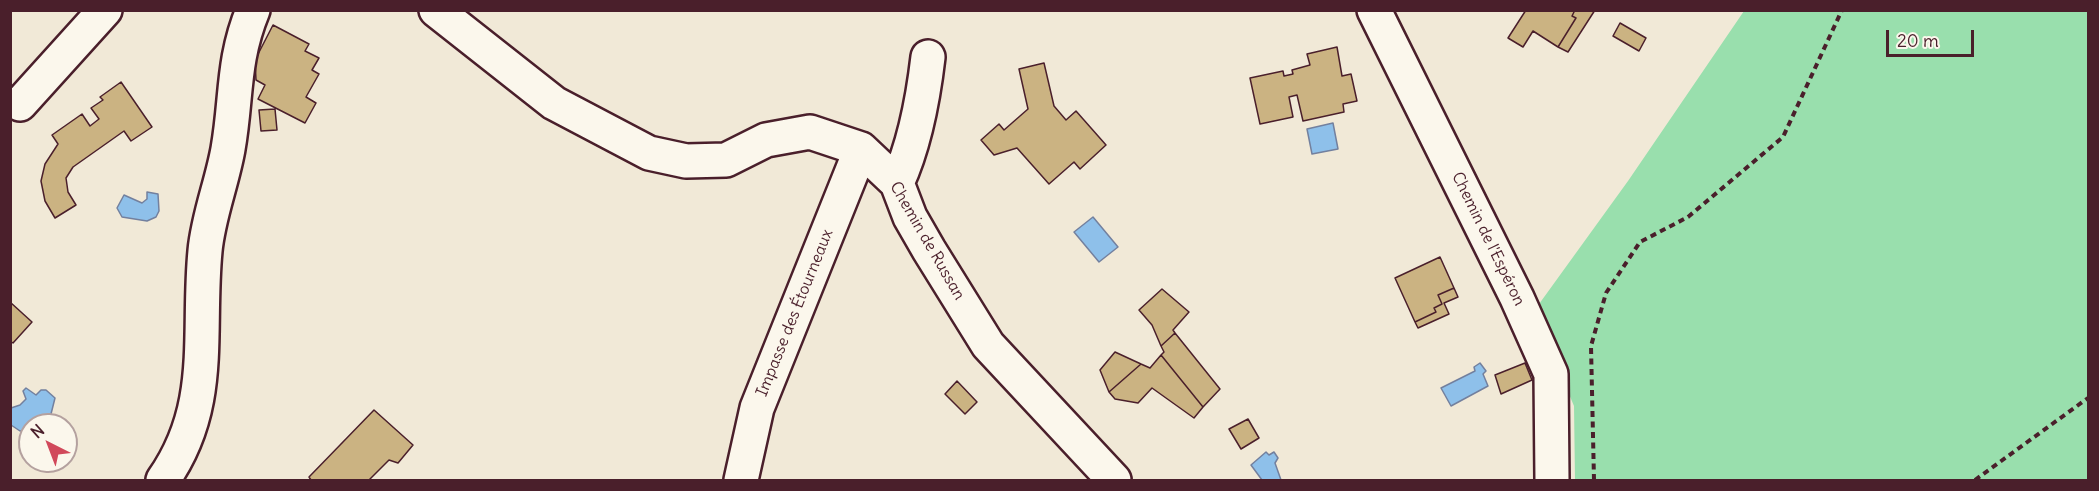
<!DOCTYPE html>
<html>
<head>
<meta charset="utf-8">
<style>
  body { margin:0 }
  #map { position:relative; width:2099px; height:491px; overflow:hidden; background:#f1e9d7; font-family:Delius,sans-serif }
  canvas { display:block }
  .frame { position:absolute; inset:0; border:12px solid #4a1f2b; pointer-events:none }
  .north { position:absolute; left:18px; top:413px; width:60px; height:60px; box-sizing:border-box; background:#fbf7ec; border:2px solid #b4a19f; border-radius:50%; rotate:318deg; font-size:16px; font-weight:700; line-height:24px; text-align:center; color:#4a1f2b }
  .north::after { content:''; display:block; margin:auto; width:21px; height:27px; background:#d1495b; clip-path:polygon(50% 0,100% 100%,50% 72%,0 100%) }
  .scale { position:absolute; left:1886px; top:30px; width:88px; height:27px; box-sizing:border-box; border:3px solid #4a1f2b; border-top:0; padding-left:8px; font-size:18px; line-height:21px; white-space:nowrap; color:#4a1f2b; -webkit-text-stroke:4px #fbf7ec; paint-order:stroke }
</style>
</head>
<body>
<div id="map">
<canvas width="2099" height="491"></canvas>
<div class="frame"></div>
<div class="north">N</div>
<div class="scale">20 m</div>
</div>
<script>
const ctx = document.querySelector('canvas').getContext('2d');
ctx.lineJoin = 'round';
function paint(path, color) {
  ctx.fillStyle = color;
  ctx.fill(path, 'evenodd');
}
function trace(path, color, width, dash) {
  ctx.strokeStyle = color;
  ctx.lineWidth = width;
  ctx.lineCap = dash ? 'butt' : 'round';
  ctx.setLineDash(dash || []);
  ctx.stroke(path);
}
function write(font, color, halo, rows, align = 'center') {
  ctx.font = font + ' Delius,sans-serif';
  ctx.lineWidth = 4.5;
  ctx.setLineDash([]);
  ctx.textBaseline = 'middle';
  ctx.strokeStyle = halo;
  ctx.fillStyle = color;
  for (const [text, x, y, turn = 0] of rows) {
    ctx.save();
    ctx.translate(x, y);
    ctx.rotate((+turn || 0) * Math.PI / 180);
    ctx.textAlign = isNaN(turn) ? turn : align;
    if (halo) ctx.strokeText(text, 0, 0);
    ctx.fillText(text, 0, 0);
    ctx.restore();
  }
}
paint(new Path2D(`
  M 1744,11 L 2088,11 L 2088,480 L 1575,480 L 1574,406 L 1534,311 L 1628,181 Z`), '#99dfad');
const water = new Path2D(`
  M 1333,123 L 1338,149 L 1312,154 L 1307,129 Z
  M 147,192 L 158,194 L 159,211 L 156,217 L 147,221 L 122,217 L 117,208 L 124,195 L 142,203 L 147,199 Z
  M 1093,217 L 1118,247 L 1099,262 L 1074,232 Z
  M 1480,363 L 1486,371 L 1483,374 L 1488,386 L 1451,406 L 1441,388 L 1475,371 L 1474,367 Z
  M 26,388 L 36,395 L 41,390 L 46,390 L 55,398 L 51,414 L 43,425 L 30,425 L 30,430 L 20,431 L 11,425 L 11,408 L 20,405 L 26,399 L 23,391 Z
  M 1266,452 L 1269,455 L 1274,452 L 1278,458 L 1275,463 L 1281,480 L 1262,480 L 1251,465 Z`);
paint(water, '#8ec0ea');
trace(water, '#73809e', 1.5);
const building = new Path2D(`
  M 1526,10 L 1575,10 L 1572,16 L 1576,18 L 1558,47 L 1533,31 L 1523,47 L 1508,38 Z
  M 1575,10 L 1595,10 L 1568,52 L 1558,47 L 1576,18 L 1572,16 Z
  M 1620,23 L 1646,38 L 1639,51 L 1613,36 Z
  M 273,25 L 309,44 L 305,51 L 319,58 L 312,70 L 319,74 L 306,97 L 316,103 L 305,123 L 258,99 L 265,85 L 256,80 L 255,60 Z
  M 1337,47 L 1342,76 L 1351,74 L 1357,101 L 1343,104 L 1344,112 L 1303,121 L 1297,95 L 1289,97 L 1293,117 L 1260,124 L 1250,78 L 1283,71 L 1284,76 L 1293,74 L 1292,70 L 1310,65 L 1307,54 Z
  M 1044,63 L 1054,106 L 1066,120 L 1076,111 L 1106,145 L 1080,169 L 1074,162 L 1049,184 L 1017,148 L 994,155 L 981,140 L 999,124 L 1004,130 L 1028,109 L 1019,69 Z
  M 121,82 L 152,127 L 131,141 L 124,131 L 73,167 L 66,178 L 68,192 L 76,205 L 55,218 L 45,201 L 41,181 L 45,164 L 58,144 L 52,135 L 82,114 L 90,126 L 99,119 L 91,108 L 103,100 L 100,97 Z
  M 275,109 L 277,130 L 261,131 L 259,110 Z
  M 1440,257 L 1454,288 L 1438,295 L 1442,304 L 1434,308 L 1436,312 L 1415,322 L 1395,278 Z
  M 1454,288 L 1458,297 L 1444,303 L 1449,314 L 1418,328 L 1415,322 L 1436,312 L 1434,308 L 1442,304 L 1438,295 Z
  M 1162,289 L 1189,312 L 1173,330 L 1175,333 L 1161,346 L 1152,325 L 1139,310 Z
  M 10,302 L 32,322 L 13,343 L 10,341 Z
  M 1175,333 L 1220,389 L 1203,407 L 1161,355 L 1164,352 L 1161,346 Z
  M 1115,352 L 1141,364 L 1109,392 L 1100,370 Z
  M 1161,355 L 1203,407 L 1194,418 L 1152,388 L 1138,403 L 1115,399 L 1109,392 L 1141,364 L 1150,368 Z
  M 1525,363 L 1532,380 L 1501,394 L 1495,375 Z
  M 957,381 L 977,402 L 965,414 L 945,394 Z
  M 374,410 L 413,445 L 398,463 L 389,460 L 369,480 L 311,480 L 309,477 Z
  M 1248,419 L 1259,438 L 1241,449 L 1229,429 Z`);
paint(building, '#cbb382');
trace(building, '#4a1f2b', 1.5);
const minor = new Path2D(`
  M 436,10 L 554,103 L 649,153 L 686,161 L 726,160 L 766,140 L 810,132 L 861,149 L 897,183 L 910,217 L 929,250 L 988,345 L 1114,480
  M 1374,10 L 1517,298 L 1551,374 L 1552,480
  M 20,104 L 105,10
  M 897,183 C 915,144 923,100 928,57
  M 163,480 C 215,406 197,335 205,251 C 208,217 222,183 228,149 C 237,98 232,61 253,10
  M 741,480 L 757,408 L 861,149`);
trace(minor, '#4a1f2b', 38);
trace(new Path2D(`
  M 1594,480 L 1591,346 L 1606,293 L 1640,242 L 1688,217 L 1783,137 L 1842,10
  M 1975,480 L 2088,398`), '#4a1f2b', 4, [6, 4.5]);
trace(minor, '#fbf7ec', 33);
write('16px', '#4a1f2b', '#fbf7ec', [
  ["Chemin de l'Espéron",1488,239,64],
  ["Chemin de Russan",927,241,60],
  ["Impasse des Étourneaux",795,313,-68]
]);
</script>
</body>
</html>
